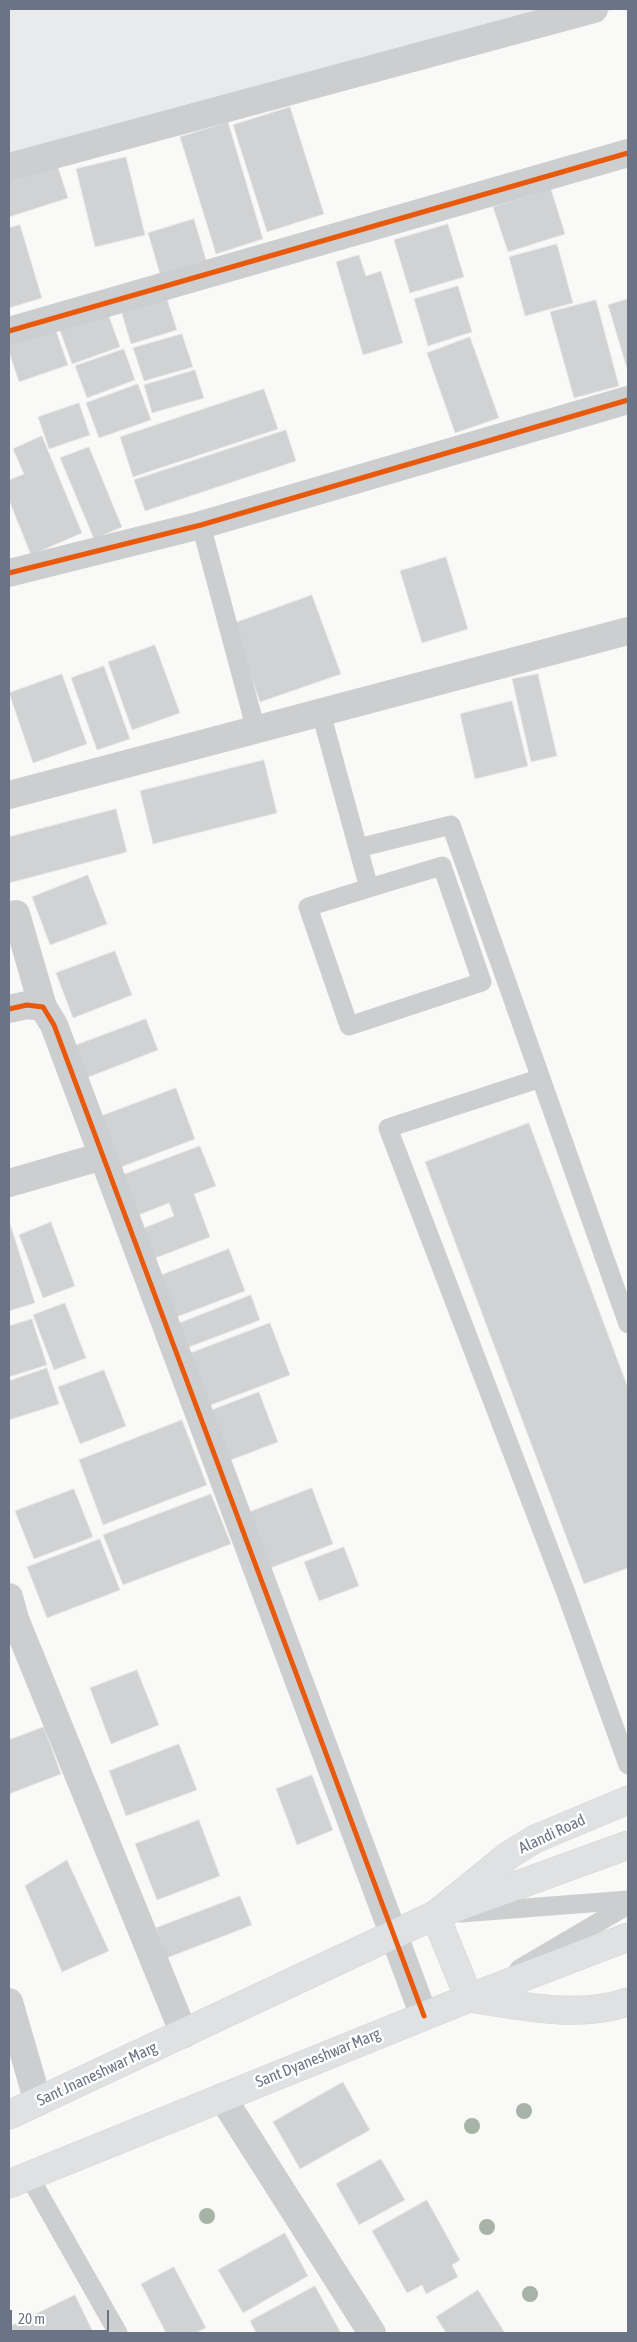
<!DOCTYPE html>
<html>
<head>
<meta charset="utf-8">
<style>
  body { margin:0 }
  #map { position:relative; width:637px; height:2342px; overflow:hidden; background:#f9f9f8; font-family:"Asap Condensed",sans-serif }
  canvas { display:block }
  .frame { position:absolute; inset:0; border:10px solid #6b7486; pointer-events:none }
  .scale { position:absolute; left:10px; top:2310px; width:99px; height:22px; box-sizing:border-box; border:2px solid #6b7486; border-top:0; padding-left:6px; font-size:15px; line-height:18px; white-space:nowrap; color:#6b7486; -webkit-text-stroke:4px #fff; paint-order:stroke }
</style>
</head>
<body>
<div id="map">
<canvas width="637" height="2342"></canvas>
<div class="frame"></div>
<div class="scale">20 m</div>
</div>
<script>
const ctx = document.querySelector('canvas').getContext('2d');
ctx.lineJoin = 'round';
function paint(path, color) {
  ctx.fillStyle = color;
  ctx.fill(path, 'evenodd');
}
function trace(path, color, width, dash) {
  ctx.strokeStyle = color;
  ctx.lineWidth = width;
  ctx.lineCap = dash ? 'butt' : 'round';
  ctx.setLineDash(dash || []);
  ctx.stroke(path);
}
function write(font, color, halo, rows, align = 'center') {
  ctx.font = font + ' "Asap Condensed",sans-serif';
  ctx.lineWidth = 5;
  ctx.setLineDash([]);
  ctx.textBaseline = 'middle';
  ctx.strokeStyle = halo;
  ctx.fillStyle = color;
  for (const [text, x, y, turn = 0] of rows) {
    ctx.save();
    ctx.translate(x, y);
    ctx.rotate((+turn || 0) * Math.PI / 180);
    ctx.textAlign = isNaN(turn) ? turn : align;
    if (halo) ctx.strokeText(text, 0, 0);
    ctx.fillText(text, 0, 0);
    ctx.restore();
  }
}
paint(new Path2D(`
  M 9,9 L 617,9 L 9,169 Z`), '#e9eaeb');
const building = new Path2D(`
  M 290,107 L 324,214 L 267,232 L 233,125 Z
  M 228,122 L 263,239 L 216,254 L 180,137 Z
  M 126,157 L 145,235 L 95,247 L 76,169 Z
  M 57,164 L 68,198 L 9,217 L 9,180 Z
  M 551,189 L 565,234 L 508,252 L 493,207 Z
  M 194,219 L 206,260 L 160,274 L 148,233 Z
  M 448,224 L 464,277 L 410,293 L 394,240 Z
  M 20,225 L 42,298 L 9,308 L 9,228 Z
  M 557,244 L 573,303 L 525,316 L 509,257 Z
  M 359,255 L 366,276 L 381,271 L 403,343 L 363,355 L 336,262 Z
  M 458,286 L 472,332 L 428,346 L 414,299 Z
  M 165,293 L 177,330 L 131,344 L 120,307 Z
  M 628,299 L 628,372 L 608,305 Z
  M 596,300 L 619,386 L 574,398 L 550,312 Z
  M 106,308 L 120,347 L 72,364 L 58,325 Z
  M 53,322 L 68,365 L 19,382 L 9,352 L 9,338 Z
  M 182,334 L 193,367 L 144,381 L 133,348 Z
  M 470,337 L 499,418 L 455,433 L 427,353 Z
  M 124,349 L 135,380 L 87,398 L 75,366 Z
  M 195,370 L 204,398 L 152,413 L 144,385 Z
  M 138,384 L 151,420 L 99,438 L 86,403 Z
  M 264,389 L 278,429 L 133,477 L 120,437 Z
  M 79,403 L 90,435 L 49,449 L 38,417 Z
  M 286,430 L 296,461 L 145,511 L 134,480 Z
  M 42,436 L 82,533 L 31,555 L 9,500 L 9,480 L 24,474 L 13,449 Z
  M 89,447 L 122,527 L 94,539 L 60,458 Z
  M 446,557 L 468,629 L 422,643 L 400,571 Z
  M 312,595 L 341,674 L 260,702 L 232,624 Z
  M 155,645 L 180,713 L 132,730 L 108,662 Z
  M 104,666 L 130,739 L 97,750 L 71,678 Z
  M 62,674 L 87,744 L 33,763 L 9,693 Z
  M 538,674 L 557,756 L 531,762 L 512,679 Z
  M 512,701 L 528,766 L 475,779 L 460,714 Z
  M 264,760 L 277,813 L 153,844 L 140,791 Z
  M 116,809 L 127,852 L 9,883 L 9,837 Z
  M 88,875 L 107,924 L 50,945 L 32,897 Z
  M 115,951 L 132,995 L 73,1018 L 56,973 Z
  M 146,1019 L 158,1050 L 86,1078 L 74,1046 Z
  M 176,1088 L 195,1139 L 116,1169 L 96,1118 Z
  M 529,1123 L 628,1388 L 628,1568 L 584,1584 L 425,1162 Z
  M 200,1146 L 216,1186 L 194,1194 L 210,1237 L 153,1259 L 141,1229 L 174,1216 L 169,1203 L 136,1216 L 120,1176 Z
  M 9,1220 L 35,1303 L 9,1311 Z
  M 51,1222 L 75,1286 L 43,1298 L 19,1235 Z
  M 229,1249 L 245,1291 L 174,1318 L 159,1276 Z
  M 251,1295 L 260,1320 L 184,1349 L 175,1325 Z
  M 65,1303 L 86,1358 L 54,1370 L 33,1315 Z
  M 32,1319 L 47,1365 L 9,1377 L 9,1326 Z
  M 270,1323 L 290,1375 L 203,1408 L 183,1356 Z
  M 47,1368 L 59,1404 L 9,1420 L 9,1381 Z
  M 104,1370 L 126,1426 L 80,1444 L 58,1387 Z
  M 259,1392 L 278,1442 L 218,1465 L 199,1415 Z
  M 182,1420 L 207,1485 L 103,1525 L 79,1460 Z
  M 312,1488 L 333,1544 L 268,1569 L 247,1513 Z
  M 74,1489 L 93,1537 L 34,1559 L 15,1511 Z
  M 211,1494 L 231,1544 L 123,1585 L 103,1535 Z
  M 100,1539 L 120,1590 L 47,1618 L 27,1567 Z
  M 344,1547 L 359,1586 L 319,1601 L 304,1562 Z
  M 137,1670 L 159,1725 L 111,1744 L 90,1688 Z
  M 44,1727 L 61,1774 L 9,1794 L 9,1740 Z
  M 179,1744 L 197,1790 L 126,1816 L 109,1771 Z
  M 312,1775 L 333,1830 L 297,1845 L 276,1789 Z
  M 199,1820 L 220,1876 L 157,1900 L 135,1844 Z
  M 67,1860 L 109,1951 L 62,1972 L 25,1886 Z
  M 240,1896 L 252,1925 L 167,1958 L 156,1928 Z
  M 343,2082 L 370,2130 L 300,2169 L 273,2122 Z
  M 381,2159 L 405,2200 L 359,2225 L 336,2184 Z
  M 427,2200 L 460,2260 L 452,2265 L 458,2277 L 426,2294 L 422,2285 L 407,2293 L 372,2231 Z
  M 285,2233 L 308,2276 L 243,2313 L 218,2270 Z
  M 174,2267 L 206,2328 L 195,2333 L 166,2333 L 141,2284 Z
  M 315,2286 L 341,2333 L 256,2333 L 250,2321 Z
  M 478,2290 L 505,2333 L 446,2333 L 436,2317 Z
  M 75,2295 L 93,2332 L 10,2333 L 9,2327 Z`);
paint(building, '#d1d2d4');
trace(building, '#e8e8e8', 1);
const secondary = new Path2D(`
  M 628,1800 L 535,1839 L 509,1855 L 435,1915 L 469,1998 C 522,2006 576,2019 628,2002`);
const primary = new Path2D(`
  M 9,2115 L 435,1915 L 628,1845
  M 9,2184 L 469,1998 L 628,1937`);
trace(secondary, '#d5d5d6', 29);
trace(primary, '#d5d5d6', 29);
trace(new Path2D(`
  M 201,525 L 256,730
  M 321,713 L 369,888 L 308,907 L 349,1026 L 482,982 L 442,866 L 369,888
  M 358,848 L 451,825 L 628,1324
  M 541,1078 L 388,1128 L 566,1593 L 628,1765
  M 461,1913 L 628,1900
  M 519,1969 L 628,1905
  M 29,2176 L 118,2333`), '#cdcecf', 19);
trace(new Path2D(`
  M 9,167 L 594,9
  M 9,331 L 628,153
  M 9,573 L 201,525 L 628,400
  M 9,795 L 628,631
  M 16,914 L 43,1007
  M 9,1009 L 27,1005 L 43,1007 L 54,1025 L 424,2016
  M 9,1183 L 103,1156
  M 9,1597 L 15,1619 L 184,2034
  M 9,2002 L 38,2102
  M 222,2097 L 372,2333`), '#cdcecf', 28);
trace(secondary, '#e0e1e2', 28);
trace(primary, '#e0e1e2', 28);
trace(new Path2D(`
  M 9,331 L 628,153
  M 9,573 L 201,525 L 628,400
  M 9,1009 L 27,1005 L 43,1007 L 54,1025 L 424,2016`), '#e8590c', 5);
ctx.fillStyle = '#a8b3a7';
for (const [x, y] of [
  [524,2111],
  [472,2126],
  [207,2216],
  [487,2227],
  [530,2294]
]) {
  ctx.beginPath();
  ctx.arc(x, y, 8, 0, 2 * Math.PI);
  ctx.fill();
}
write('16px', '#6b7486', '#fff', [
  ["Alandi Road",552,1834,-25],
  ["Sant Dyaneshwar Marg",318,2058,-22],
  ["Sant Jnaneshwar Marg",97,2074,-25]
]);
</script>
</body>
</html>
